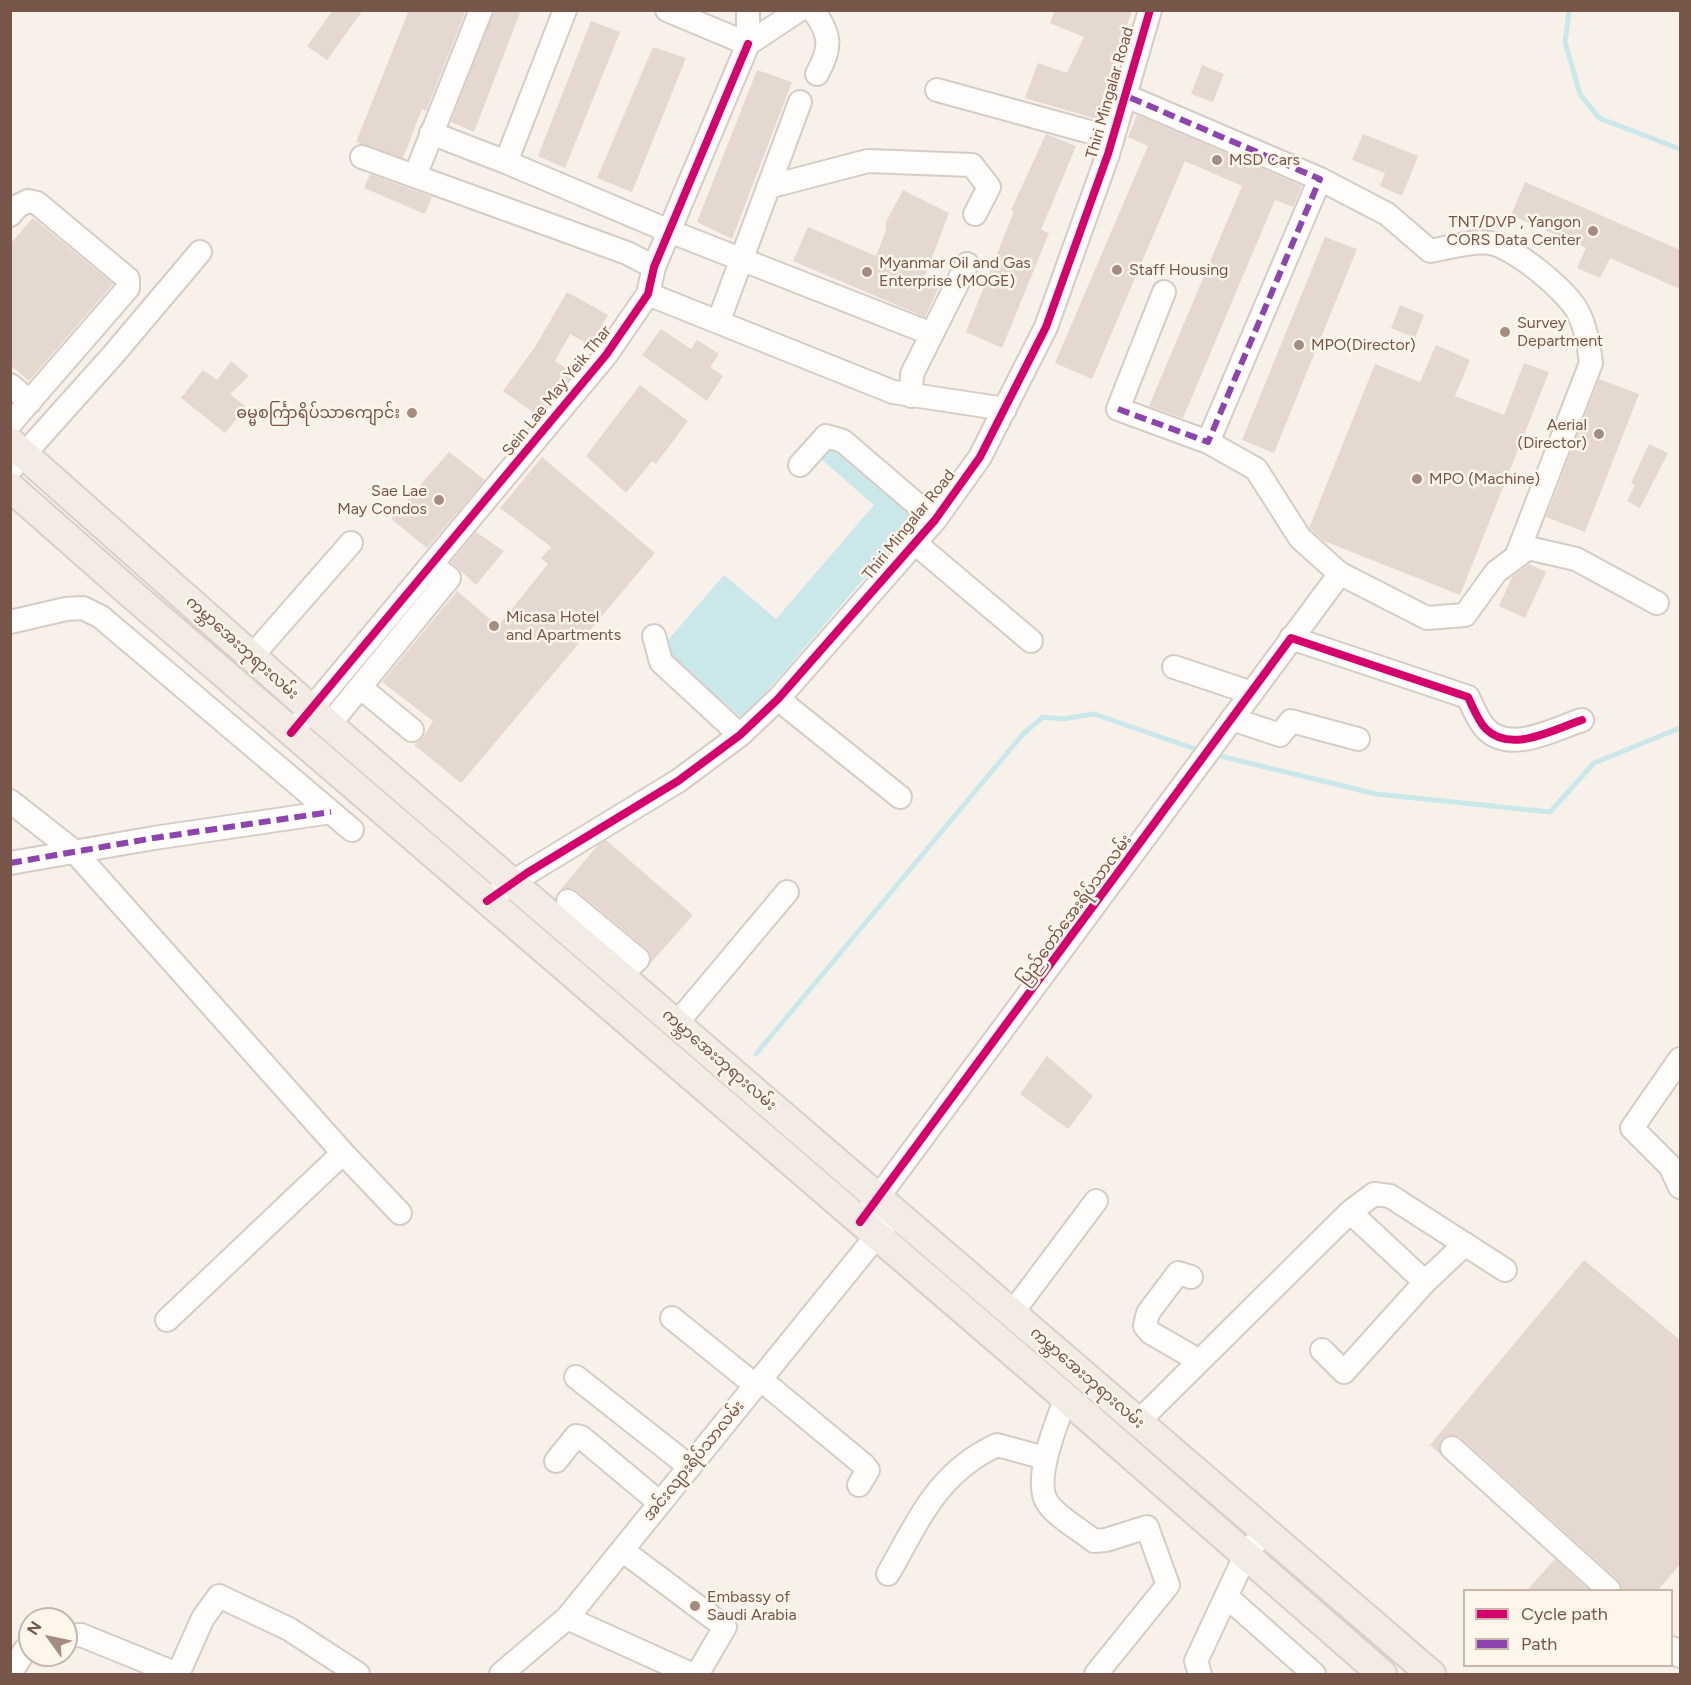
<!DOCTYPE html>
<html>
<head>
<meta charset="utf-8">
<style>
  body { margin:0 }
  #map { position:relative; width:1691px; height:1685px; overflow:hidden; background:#f7f1ea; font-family:Figtree,sans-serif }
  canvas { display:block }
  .frame { position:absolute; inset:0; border:12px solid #775548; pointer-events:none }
  .legend { position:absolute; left:1463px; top:1589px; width:210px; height:78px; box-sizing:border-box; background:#fff6eb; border:2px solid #c9b6aa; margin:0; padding:8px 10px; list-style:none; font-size:18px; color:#775548 }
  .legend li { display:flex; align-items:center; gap:12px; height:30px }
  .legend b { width:30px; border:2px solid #c9b6aa }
  .north { position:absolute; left:18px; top:1607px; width:60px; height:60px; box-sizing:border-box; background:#fff6eb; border:2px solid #c9b6aa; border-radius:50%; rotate:303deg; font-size:16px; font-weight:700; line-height:24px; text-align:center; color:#775548 }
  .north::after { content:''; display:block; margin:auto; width:21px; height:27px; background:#a48c81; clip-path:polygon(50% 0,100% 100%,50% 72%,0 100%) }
</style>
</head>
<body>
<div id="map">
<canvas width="1691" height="1685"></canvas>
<div class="frame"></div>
<ul class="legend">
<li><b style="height:8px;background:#d6006c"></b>Cycle path</li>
<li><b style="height:8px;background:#8e44ad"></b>Path</li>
</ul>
<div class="north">N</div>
</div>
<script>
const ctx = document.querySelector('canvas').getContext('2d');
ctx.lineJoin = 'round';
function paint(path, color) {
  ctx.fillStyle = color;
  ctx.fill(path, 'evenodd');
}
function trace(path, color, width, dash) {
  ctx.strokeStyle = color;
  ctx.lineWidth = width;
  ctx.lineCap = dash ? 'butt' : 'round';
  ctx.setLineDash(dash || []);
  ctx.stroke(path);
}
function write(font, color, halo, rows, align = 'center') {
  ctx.font = font + ' Figtree,"Noto Sans Myanmar",sans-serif';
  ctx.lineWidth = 5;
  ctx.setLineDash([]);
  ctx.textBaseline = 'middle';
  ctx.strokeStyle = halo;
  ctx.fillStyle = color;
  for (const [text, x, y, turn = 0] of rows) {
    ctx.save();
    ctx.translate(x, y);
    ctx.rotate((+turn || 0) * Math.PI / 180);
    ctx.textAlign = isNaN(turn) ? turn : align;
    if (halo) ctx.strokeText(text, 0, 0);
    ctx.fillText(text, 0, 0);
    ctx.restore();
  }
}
paint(new Path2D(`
  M 832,444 L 917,517 L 743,719 L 661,648 L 724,575 L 776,619 L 874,505 L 820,458 Z`), '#cae8e9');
trace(new Path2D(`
  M 1569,10 L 1565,42 L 1580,94 L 1599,118 L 1680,149
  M 1212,754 L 1376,794 L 1550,812 L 1594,763 L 1680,728
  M 756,1054 L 1023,734 L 1043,717 L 1062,719 L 1094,714 L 1201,751`), '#cae8e9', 5);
paint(new Path2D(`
  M 333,10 L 363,10 L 327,60 L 307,46 Z
  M 409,10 L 466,10 L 426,111 L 422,109 L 403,158 L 356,142 Z
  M 494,10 L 521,10 L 474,132 L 451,122 Z
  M 1055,10 L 1132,10 L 1096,119 L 1025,98 L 1038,63 L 1067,73 L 1084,37 L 1050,23 Z
  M 591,21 L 620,32 L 565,168 L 538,156 Z
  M 653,47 L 686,58 L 632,192 L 597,178 Z
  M 1202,65 L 1224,74 L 1213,102 L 1191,94 Z
  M 757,70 L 792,82 L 732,239 L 697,222 Z
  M 1137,115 L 1302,186 L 1293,207 L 1275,200 L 1183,418 L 1149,406 L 1242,186 L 1185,161 L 1092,379 L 1055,363 L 1148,146 L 1128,137 Z
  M 1046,134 L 1076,146 L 1041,230 L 1049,233 L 1002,348 L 966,332 L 1014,211 L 1011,210 Z
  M 1363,134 L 1418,156 L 1402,196 L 1380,186 L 1385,173 L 1352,160 Z
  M 370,174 L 432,197 L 425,214 L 364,188 Z
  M 1525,182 L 1680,250 L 1680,289 L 1610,258 L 1600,278 L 1577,268 L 1586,248 L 1511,215 Z
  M 903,190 L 949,213 L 925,276 L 941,283 L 925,317 L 793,261 L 808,227 L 876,256 L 886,230 L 886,222 Z
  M 33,218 L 113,284 L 29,381 L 10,365 L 10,244 Z
  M 1325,237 L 1357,249 L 1274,453 L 1242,440 Z
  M 567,292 L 608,315 L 590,345 L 570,334 L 555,361 L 573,373 L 538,416 L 503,391 L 535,347 Z
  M 1400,305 L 1424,315 L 1415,338 L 1391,328 Z
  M 661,329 L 691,349 L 697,340 L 719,354 L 710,367 L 723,376 L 707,401 L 642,355 Z
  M 1436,345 L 1470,360 L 1455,396 L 1504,415 L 1524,363 L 1549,372 L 1460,595 L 1324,541 L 1309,528 L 1375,364 L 1420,382 Z
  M 231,361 L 249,376 L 230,394 L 246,407 L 225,433 L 181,398 L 203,370 L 217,380 Z
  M 1599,379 L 1639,394 L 1585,532 L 1546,517 Z
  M 640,385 L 688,421 L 656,464 L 652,461 L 626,493 L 586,456 Z
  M 1649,444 L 1668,453 L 1640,508 L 1627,501 L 1635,485 L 1631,483 Z
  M 449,452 L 485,480 L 427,548 L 391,519 Z
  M 542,457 L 655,553 L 461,783 L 414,745 L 423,738 L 433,721 L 382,682 L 457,591 L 498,626 L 548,564 L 541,558 L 551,547 L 500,508 Z
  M 476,532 L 504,551 L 476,585 L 451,562 Z
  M 1529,564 L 1546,572 L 1525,618 L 1499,606 L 1512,577 Z
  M 606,840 L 693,915 L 649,965 L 651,955 L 647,949 L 577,891 L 570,888 L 560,890 L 598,845 Z
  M 1047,1056 L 1093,1096 L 1068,1129 L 1020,1094 Z
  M 1584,1260 L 1680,1340 L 1680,1564 L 1658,1590 L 1622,1590 L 1618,1580 L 1461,1438 L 1454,1435 L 1442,1439 L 1439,1446 L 1440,1454 L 1430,1445 Z
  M 1555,1559 L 1589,1590 L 1527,1590 Z`), '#e4d8d1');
const minor = new Path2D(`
  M 667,10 L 748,44 L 799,10
  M 813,10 C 831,35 832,47 817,74
  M 937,90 L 1112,138
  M 1124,95 L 1320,179 L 1208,442 L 1118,409 L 1164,292
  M 431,133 L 506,162 L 669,231 L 932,334
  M 362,157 L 627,253 L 654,267
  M 506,162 L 565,10
  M 415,176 L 481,10
  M 1320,179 L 1387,214 L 1430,251 C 1448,248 1473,240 1490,243 C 1514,247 1568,291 1579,314 C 1586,329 1589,346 1591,363 L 1516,557
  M 768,187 L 868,161 L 972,165 L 989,187 L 975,214
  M 10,215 L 18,206 L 28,201 L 37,203 L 128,279 L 128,288 L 10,424
  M 648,294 L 893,392 L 1005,409
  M 719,320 L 800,102
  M 10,385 L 30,402
  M 911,396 L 912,374 L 967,264
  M 1208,442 L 1256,469 L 1300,538 L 1339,573 L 1427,618 L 1465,615 L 1496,572 L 1528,548 L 1576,559 L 1657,603
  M 800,465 L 826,436 L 843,441 L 935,520
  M 10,470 L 113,355 L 200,252
  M 915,543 L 1031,641
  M 10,622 L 66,609 L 83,608 L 101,617 L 352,830
  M 654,636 L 661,662 L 740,735
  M 1291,638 L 1468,697 C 1473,707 1478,721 1486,729 C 1511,754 1554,729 1582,720
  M 252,656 L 351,543
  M 1174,667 L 1252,693
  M 360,687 L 412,730
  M 778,699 L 900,797
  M 1232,719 L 1280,735 L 1291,721 L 1358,739
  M 302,720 L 606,355 L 648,294 L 654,267 L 748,44 L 748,10
  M 329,725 L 449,578 L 432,565
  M 10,801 L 75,852 L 343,1153 L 400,1213
  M 10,863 L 154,838 L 331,812
  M 487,901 L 527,873 L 678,781 L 740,735 L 778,699 L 935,520 L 980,457 L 1046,327 L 1108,154 L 1150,10
  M 568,901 L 638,959 L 621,975
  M 677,1023 L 787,892
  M 1680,1059 L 1632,1128 L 1670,1166 L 1680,1187
  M 868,1211 L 1333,583
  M 1350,1212 L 1425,1282
  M 1191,1277 L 1178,1273 L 1148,1313 L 1145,1326 L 1151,1333 L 1198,1360
  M 1012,1313 L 1096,1201
  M 672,1318 L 755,1385
  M 167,1320 L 343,1153
  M 1322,1350 L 1344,1372 L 1425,1282 L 1465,1244
  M 576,1377 L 690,1467
  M 760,1379 L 864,1465 L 868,1470 L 859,1485
  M 1066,1398 C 1057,1421 1033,1480 1047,1502 C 1054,1515 1082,1531 1094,1541 L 1106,1540 L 1147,1527 L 1168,1585 L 1096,1674
  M 1138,1422 L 1350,1212 L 1374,1194 L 1390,1196 L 1505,1270
  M 1452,1448 L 1609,1590
  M 556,1461 L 576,1436 L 581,1437 L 660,1503
  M 888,1574 C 919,1520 937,1473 997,1445 L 1045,1458
  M 1226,1596 L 1314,1674
  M 567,1618 L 691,1674 L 698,1673 L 725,1627 L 622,1550
  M 66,1636 L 81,1635 L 177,1674
  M 1672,1648 L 1680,1656
  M 10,1674 L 25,1650 L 30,1647
  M 178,1674 L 203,1618 L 219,1596 L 289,1629 L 358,1674
  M 501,1674 L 567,1618 L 896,1212
  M 1200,1674 L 1196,1661 L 1246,1554 L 1266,1530`);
const major = new Path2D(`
  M 10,442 L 329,725 L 1431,1674
  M 10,487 L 128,591 L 1066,1398 L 1382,1674`);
trace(minor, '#d6ccc6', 26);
trace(major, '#d9cec9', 32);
trace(minor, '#fefdfc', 22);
trace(major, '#f3ece4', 28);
trace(new Path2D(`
  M 1118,409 L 1208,442 L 1320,179 L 1124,95
  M 10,863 L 154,838 L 331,812`), '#8e44ad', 6, [12, 6]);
trace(new Path2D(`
  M 291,733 L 606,355 L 648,294 L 654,267 L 748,44
  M 487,901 L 527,873 L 678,781 L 740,735 L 778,699 L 935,520 L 980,457 L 1046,327 L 1108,154 L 1150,10
  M 860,1222 L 1291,638 L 1468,697 C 1473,707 1478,721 1486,729 C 1511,754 1554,729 1582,720`), '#d6006c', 8);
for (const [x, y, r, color] of [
  [1217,160,6,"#a48c81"],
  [1593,231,6,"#a48c81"],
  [1117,270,6,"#a48c81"],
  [867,272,6,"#a48c81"],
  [1505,332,6,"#a48c81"],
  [1299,345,6,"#a48c81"],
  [412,413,6,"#a48c81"],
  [1599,434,6,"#a48c81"],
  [1417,479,6,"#a48c81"],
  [439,500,6,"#a48c81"],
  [494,626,6,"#a48c81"],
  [695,1606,6,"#a48c81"]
]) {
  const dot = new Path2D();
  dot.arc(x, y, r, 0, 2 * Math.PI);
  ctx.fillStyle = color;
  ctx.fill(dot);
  trace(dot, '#fff6eb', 2);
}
write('16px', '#775548', '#fff6eb', [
  ["Thiri Mingalar Road",1110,93,-74],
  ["Sein Lae May Yeik Thar",557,391,-51],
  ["Thiri Mingalar Road",909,525,-51],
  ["ကမ္ဘာအေးဘုရားလမ်း",242,648,42],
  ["ပြည်တော်အေးရိပ်သာလမ်း",1075,910,-54],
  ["ကမ္ဘာအေးဘုရားလမ်း",719,1060,41],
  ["ကမ္ဘာအေးဘုရားလမ်း",1087,1378,41],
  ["အင်းလျားရိပ်သာလမ်း",694,1461,-51]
]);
write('16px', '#775548', '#fff6eb', [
  ["MSD Cars",1229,160],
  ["TNT/DVP , Yangon",1581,222,"right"],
  ["CORS Data Center",1581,240,"right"],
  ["Myanmar Oil and Gas",879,263],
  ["Enterprise (MOGE)",879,281],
  ["Staff Housing",1129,270],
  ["Survey",1517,323],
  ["Department",1517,341],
  ["MPO(Director)",1311,345],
  ["ဓမ္မစင်္ကြာရိပ်သာကျောင်း",400,413,"right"],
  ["Aerial",1587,425,"right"],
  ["(Director)",1587,443,"right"],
  ["MPO (Machine)",1429,479],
  ["Sae Lae",427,491,"right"],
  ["May Condos",427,509,"right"],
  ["Micasa Hotel",506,617],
  ["and Apartments",506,635],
  ["Embassy of",707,1597],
  ["Saudi Arabia",707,1615]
], 'left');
</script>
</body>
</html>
